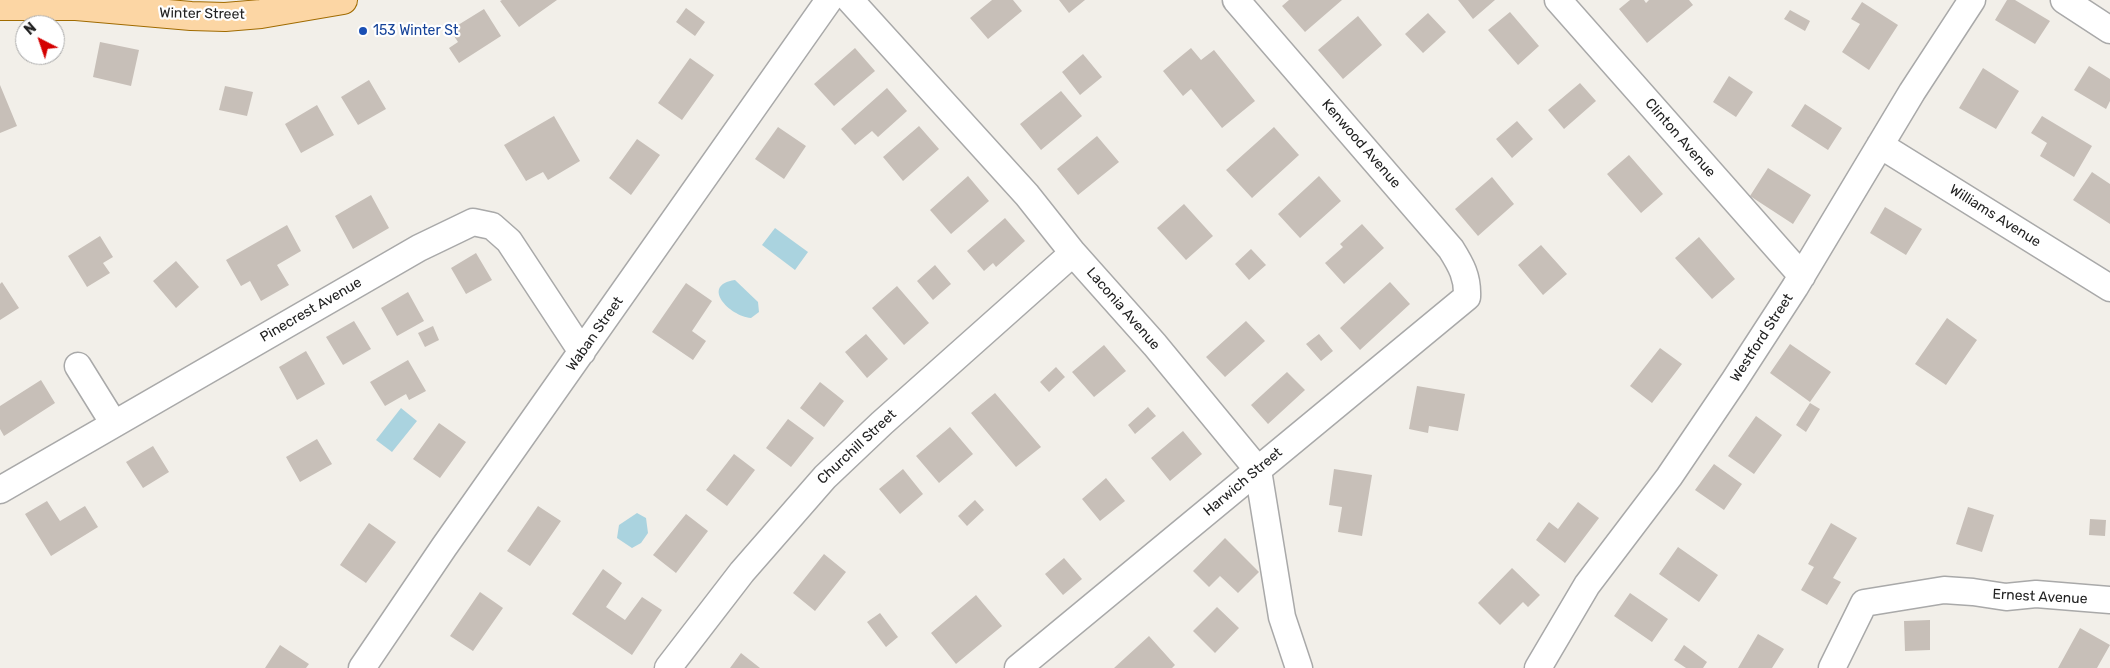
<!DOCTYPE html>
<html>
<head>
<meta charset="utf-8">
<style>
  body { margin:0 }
  #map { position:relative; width:2110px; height:668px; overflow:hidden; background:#f2efe9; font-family:Rubik,sans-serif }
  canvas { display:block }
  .north { position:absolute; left:15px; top:15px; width:50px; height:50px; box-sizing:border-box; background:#fff; border:1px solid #a7a7a7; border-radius:50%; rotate:319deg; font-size:14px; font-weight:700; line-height:20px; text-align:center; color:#222 }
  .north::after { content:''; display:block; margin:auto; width:18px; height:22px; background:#d40000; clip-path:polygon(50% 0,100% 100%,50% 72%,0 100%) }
</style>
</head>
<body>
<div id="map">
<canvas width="2110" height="668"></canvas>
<div class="north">N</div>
</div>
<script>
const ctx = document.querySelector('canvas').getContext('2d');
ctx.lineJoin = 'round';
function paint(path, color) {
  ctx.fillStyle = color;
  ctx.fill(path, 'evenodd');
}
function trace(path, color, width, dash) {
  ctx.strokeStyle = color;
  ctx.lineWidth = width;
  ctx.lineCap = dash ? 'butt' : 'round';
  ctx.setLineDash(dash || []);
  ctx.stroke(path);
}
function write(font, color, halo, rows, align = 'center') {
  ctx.font = font + ' Rubik,sans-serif';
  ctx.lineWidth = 4.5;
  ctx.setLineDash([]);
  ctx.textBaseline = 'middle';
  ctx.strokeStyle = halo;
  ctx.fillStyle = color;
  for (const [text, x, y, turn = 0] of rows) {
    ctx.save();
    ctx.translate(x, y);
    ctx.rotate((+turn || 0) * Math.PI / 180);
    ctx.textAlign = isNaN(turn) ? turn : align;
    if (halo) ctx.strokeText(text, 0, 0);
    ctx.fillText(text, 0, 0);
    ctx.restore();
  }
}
paint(new Path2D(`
  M 775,228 L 808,252 L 795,270 L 762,245 Z
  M 735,280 L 758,302 L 759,312 L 751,318 C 729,316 700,285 735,280 Z
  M 401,408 L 417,421 L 392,452 L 376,440 Z
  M 637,513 L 646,518 L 648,533 L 641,543 L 632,548 L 617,538 L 619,525 Z`), '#aad3df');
paint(new Path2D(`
  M 502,0 L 557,0 L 519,27 L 500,1 Z
  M 992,0 L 1013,0 L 1022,11 L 988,39 L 970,18 Z
  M 1059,0 L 1085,0 L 1069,13 Z
  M 1289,0 L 1342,0 L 1305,32 L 1282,6 Z
  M 1458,0 L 1495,0 L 1473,19 Z
  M 1630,0 L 1644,0 L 1646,3 L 1649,0 L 1689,0 L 1693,5 L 1647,43 L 1619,9 Z
  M 2007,0 L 2015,0 L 2050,21 L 2035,44 L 1995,20 Z
  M 1862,2 L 1898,25 L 1869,70 L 1842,52 L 1860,24 L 1851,19 Z
  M 686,8 L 705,22 L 695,36 L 676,22 Z
  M 484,9 L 501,36 L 459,63 L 449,48 L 458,42 L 450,30 Z
  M 1790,10 L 1810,21 L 1805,31 L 1784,19 Z
  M 1510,12 L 1539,46 L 1518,65 L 1488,30 Z
  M 1428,13 L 1446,32 L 1423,53 L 1405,34 Z
  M 1358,16 L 1382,45 L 1343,79 L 1318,50 Z
  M 100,42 L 139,50 L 131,86 L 93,77 Z
  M 855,48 L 875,71 L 834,106 L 814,84 Z
  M 1191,48 L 1201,60 L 1214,50 L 1255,101 L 1222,128 L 1191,89 L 1183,96 L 1163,71 Z
  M 1083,54 L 1102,77 L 1080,95 L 1062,72 Z
  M 690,58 L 714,75 L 682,120 L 658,103 Z
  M 2089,66 L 2110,79 L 2110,101 L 2106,109 L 2074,90 Z
  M 1983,68 L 2019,91 L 1996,129 L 1959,108 Z
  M 1729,76 L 1753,92 L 1736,117 L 1713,102 Z
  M 369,80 L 386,109 L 358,125 L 341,97 Z
  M 1580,83 L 1596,101 L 1564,129 L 1548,110 Z
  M 0,85 L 17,126 L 0,133 Z
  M 225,86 L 253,92 L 247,116 L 219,110 Z
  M 887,88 L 907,111 L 878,137 L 872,131 L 855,145 L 841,129 Z
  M 1061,91 L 1082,116 L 1041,150 L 1020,124 Z
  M 1805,104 L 1842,128 L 1828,150 L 1791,126 Z
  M 317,105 L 334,135 L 301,153 L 285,124 Z
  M 554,116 L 580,161 L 548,180 L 543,172 L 526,181 L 504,145 Z
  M 2042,116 L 2092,146 L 2074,177 L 2040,156 L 2047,143 L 2031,133 Z
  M 1517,121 L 1533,139 L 1512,158 L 1496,139 Z
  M 919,126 L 939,149 L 903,181 L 883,157 Z
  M 778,127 L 806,146 L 784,179 L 755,159 Z
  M 1274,127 L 1299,155 L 1252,198 L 1226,170 Z
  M 1097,136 L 1119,162 L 1078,195 L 1057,169 Z
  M 637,139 L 660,155 L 631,195 L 609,178 Z
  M 1629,155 L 1663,194 L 1641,213 L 1607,174 Z
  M 1768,168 L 1811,195 L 1793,224 L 1750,196 Z
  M 2092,172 L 2110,184 L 2110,224 L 2073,200 Z
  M 968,176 L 989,201 L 951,234 L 930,210 Z
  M 1319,176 L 1341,201 L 1300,238 L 1278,214 Z
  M 1492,177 L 1514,204 L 1478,236 L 1455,209 Z
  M 371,195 L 389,228 L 353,249 L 335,216 Z
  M 1184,204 L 1213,236 L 1186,260 L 1157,228 Z
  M 1885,207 L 1922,229 L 1906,255 L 1870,233 Z
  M 1005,218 L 1025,241 L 996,267 L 993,263 L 984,271 L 967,251 Z
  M 1362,224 L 1384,248 L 1344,284 L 1325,263 L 1343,247 L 1340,244 Z
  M 287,225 L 301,251 L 277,265 L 289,285 L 261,301 L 250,281 L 241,286 L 226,260 Z
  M 100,236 L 113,257 L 103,263 L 110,273 L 87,287 L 68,256 Z
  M 1699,237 L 1735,279 L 1712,299 L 1675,258 Z
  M 1541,245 L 1567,274 L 1543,295 L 1518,265 Z
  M 1251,249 L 1266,265 L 1249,280 L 1235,264 Z
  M 476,253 L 492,280 L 466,294 L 451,268 Z
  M 176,261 L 199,287 L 176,308 L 153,281 Z
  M 935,265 L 951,284 L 933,300 L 917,281 Z
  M 2,282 L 19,308 L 0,320 L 0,284 Z
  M 1390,282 L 1410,304 L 1360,350 L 1340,328 Z
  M 686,283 L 712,301 L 692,331 L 706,341 L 693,360 L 652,332 Z
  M 897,286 L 929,323 L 904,345 L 872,308 Z
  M 408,292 L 424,321 L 397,336 L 381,308 Z
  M 1947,318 L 1977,340 L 1946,385 L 1915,364 Z
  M 354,321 L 371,349 L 343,365 L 326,337 Z
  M 1246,321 L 1265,341 L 1225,377 L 1206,357 Z
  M 433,326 L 439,340 L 425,347 L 418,333 Z
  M 866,334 L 888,359 L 867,378 L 845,352 Z
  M 1319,334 L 1333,351 L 1321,361 L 1306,344 Z
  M 1790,344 L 1831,372 L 1810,402 L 1770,373 Z
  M 1104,345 L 1126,371 L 1094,397 L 1072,372 Z
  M 1660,348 L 1682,364 L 1652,403 L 1630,386 Z
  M 306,351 L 325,384 L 297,400 L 279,367 Z
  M 408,360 L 426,391 L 409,400 L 406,394 L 385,406 L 370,382 Z
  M 1056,367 L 1065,377 L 1049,392 L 1040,382 Z
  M 1287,372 L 1305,390 L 1268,424 L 1251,405 Z
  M 41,380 L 55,403 L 4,436 L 0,429 L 0,406 Z
  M 820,382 L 844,401 L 824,427 L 800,408 Z
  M 1417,386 L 1465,394 L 1458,431 L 1429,426 L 1428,433 L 1409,429 Z
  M 995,393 L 1041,447 L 1016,467 L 971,413 Z
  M 1810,403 L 1820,409 L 1806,432 L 1796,425 Z
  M 1148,407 L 1156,416 L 1135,434 L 1128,425 Z
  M 1756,416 L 1782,435 L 1754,474 L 1728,456 Z
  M 788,419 L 814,438 L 791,467 L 766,448 Z
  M 439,423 L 466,442 L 440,478 L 413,459 Z
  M 950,427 L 973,454 L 939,483 L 916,456 Z
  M 1183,431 L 1202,454 L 1170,481 L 1151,458 Z
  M 317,439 L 332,464 L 300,482 L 286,457 Z
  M 153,446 L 169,472 L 143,488 L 126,462 Z
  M 734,454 L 755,470 L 727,506 L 706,490 Z
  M 1714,464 L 1742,484 L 1724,510 L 1695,490 Z
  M 903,469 L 923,494 L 900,514 L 879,489 Z
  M 1334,469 L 1372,475 L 1362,536 L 1338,532 L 1342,507 L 1329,505 Z
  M 1106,478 L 1125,501 L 1100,521 L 1082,499 Z
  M 975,500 L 984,510 L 967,526 L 958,516 Z
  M 47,501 L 60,521 L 85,506 L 98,527 L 51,556 L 25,514 Z
  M 1578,502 L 1599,518 L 1565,563 L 1536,540 L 1549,522 L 1558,529 Z
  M 538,506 L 561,521 L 530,566 L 507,551 Z
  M 1968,507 L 1994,515 L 1982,552 L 1956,544 Z
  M 686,514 L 708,531 L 676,573 L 653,555 Z
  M 2090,519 L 2106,520 L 2105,536 L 2089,535 Z
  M 369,523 L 396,542 L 366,583 L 340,565 Z
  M 1831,523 L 1857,538 L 1833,578 L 1841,582 L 1827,605 L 1801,590 L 1814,567 L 1808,564 Z
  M 1225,538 L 1259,572 L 1238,593 L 1220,576 L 1209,587 L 1193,571 Z
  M 1678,547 L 1718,575 L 1699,602 L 1659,574 Z
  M 824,554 L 846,572 L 815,611 L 793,593 Z
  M 1064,558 L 1082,579 L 1063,595 L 1045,574 Z
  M 1512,568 L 1540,595 L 1528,607 L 1523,602 L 1500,625 L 1478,603 Z
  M 603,569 L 622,583 L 606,607 L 625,620 L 642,597 L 662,610 L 632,655 L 572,614 Z
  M 480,592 L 503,608 L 473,651 L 450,636 Z
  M 1630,593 L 1668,619 L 1652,642 L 1614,616 Z
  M 976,595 L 1002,626 L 956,664 L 931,633 Z
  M 1217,607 L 1239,628 L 1215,653 L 1193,631 Z
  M 880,613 L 898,637 L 886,647 L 867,622 Z
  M 1930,620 L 1930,650 L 1905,651 L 1904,621 Z
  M 2080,628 L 2110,645 L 2097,668 L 2058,668 Z
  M 1758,634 L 1784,649 L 1772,668 L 1738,668 Z
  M 1149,636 L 1175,665 L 1172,668 L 1114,668 Z
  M 280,645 L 309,664 L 306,668 L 265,668 Z
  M 1684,645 L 1707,662 L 1703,668 L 1686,668 L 1674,660 Z
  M 741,653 L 760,668 L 730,668 Z`), '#c7bfb8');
const minor = new Path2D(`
  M 850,0 L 1027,195 L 1073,253 L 1155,345 L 1258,470 L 1282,617 L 1299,668
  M 1558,0 L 1802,276
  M 2064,0 L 2110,30
  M 1880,145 L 2110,288
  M 78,366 L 114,424
  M 0,490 L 419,248 L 473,222 L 492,226 L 509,241 L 582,352
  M 362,668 L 444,547 L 829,0
  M 668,668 L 742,572 L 825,477 L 882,423 L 1073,253
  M 1018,668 L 1467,297 C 1468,277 1461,265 1451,249 L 1236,0
  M 1538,668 L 1587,585 L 1669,477 L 1734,381 L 1795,287 L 1912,92 L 1972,0
  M 1832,668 L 1864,603 L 1944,590 L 1973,592 L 2006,597 L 2036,594 L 2110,600`);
const primary = new Path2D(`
  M 0,6 L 76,6 L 191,16 L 225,17 L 261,14 L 343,0`);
trace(minor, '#a9a9a9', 29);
trace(primary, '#a06b00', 30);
trace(minor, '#fff', 26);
trace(primary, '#fcd6a4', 28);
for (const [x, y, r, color] of [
  [363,31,5,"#1a4fb4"]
]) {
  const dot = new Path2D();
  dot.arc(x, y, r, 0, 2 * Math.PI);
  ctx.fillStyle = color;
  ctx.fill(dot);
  trace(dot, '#fff', 2);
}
write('14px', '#222', '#fff', [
  ["Winter Street",202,14,1],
  ["Clinton Avenue",1680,138,49],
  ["Kenwood Avenue",1361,144,49],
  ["Williams Avenue",1995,216,32],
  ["Laconia Avenue",1123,309,49],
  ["Pinecrest Avenue",311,310,-30],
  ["Waban Street",595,334,-55],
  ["Westford Street",1762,338,-57],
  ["Churchill Street",857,447,-43],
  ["Harwich Street",1243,482,-40],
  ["Ernest Avenue",2040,597,3]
]);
write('14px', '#164399', '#fff', [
  ["153 Winter St",373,31]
], 'left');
</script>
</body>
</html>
